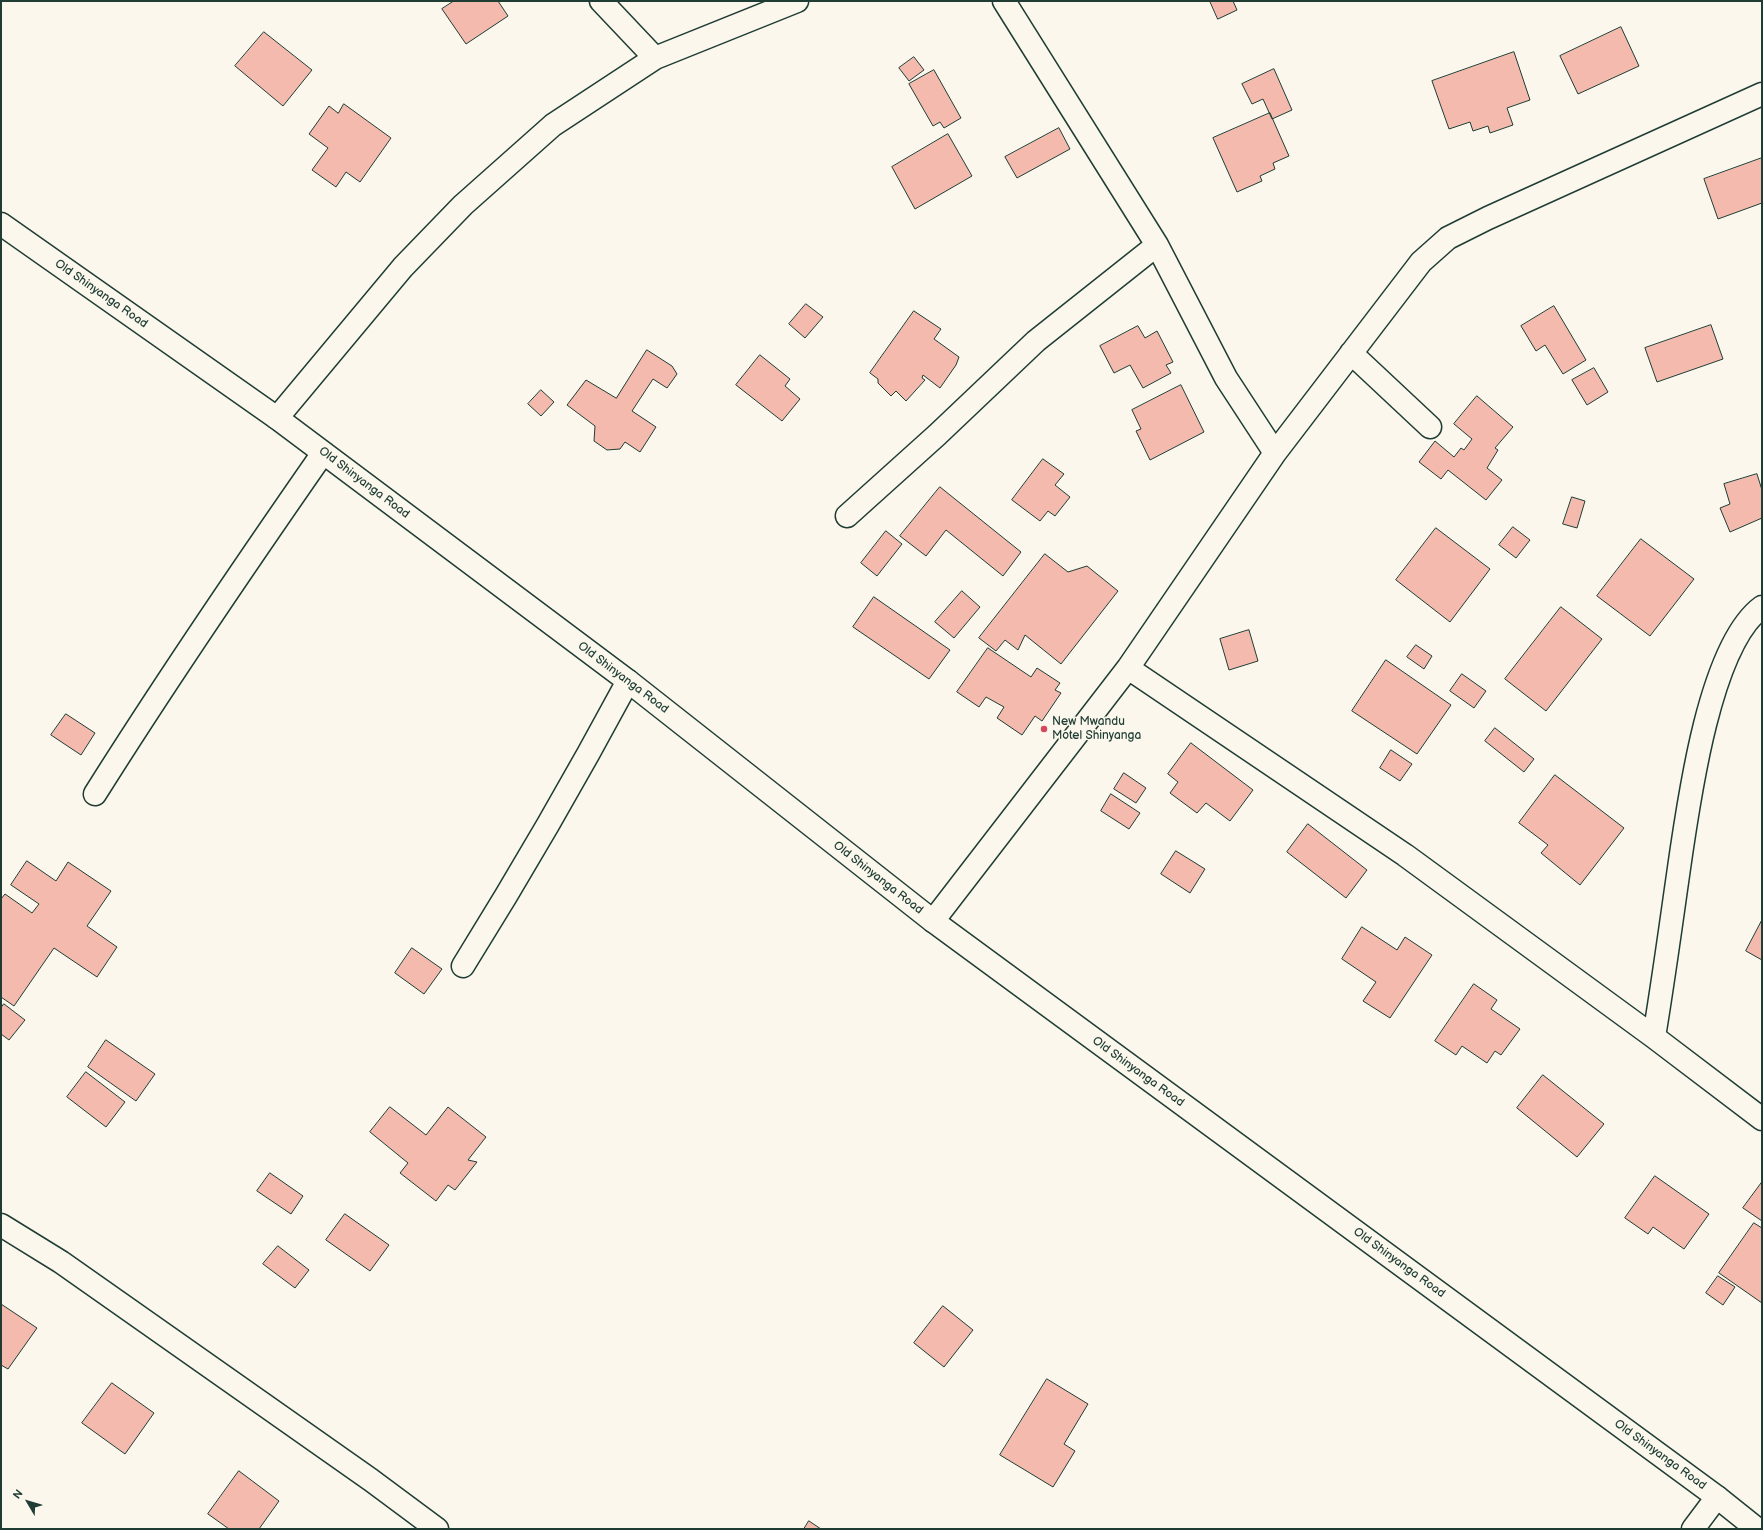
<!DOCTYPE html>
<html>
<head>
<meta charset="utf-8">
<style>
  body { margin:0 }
  #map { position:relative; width:1763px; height:1530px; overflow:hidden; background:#fbf7ec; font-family:"Balsamiq Sans",sans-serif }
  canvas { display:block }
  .frame { position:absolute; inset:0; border:2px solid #1f3d34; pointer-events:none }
  .north { position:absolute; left:8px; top:1482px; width:40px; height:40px; -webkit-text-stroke:3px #fbf7ec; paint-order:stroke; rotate:308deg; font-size:11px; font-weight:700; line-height:16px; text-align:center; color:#1f3d34 }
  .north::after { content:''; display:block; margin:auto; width:14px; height:18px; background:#1f3d34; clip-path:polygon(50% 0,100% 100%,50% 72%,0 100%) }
</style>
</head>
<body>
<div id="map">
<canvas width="1763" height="1530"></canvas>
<div class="frame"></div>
<div class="north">N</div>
</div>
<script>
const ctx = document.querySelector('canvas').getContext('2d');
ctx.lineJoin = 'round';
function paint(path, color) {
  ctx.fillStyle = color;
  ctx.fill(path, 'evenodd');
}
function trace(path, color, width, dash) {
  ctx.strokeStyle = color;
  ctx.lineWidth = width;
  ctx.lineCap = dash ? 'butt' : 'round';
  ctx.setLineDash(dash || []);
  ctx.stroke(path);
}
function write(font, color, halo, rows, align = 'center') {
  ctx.font = font + ' "Balsamiq Sans",sans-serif';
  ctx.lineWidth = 3;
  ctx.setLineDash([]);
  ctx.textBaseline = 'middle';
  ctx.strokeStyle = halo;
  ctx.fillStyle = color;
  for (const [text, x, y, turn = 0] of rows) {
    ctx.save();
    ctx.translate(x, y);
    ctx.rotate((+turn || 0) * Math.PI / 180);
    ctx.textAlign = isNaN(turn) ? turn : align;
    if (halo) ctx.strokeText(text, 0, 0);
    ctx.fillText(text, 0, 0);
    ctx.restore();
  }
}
const building = new Path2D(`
  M 454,1 L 498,1 L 508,16 L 466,44 L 442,9 Z
  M 1210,1 L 1233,1 L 1237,10 L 1218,19 Z
  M 1621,27 L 1639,66 L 1578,94 L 1560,56 Z
  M 264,32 L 312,70 L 283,106 L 235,66 Z
  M 1514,52 L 1530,100 L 1507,108 L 1513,125 L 1490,133 L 1488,126 L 1473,131 L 1470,122 L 1449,129 L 1432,81 Z
  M 914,57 L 924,70 L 909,81 L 899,68 Z
  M 1274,69 L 1292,110 L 1272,119 L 1263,99 L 1252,104 L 1242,84 Z
  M 934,70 L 961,118 L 944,128 L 940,122 L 933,126 L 909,84 Z
  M 344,104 L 391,138 L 360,182 L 346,172 L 336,187 L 312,170 L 328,148 L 309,134 L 329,106 L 338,113 Z
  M 1270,113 L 1289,156 L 1273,163 L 1275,169 L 1260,176 L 1262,181 L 1237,192 L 1213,138 Z
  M 1059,128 L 1070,149 L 1017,178 L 1005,157 Z
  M 948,134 L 972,176 L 915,209 L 892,167 Z
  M 1762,158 L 1762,203 L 1718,219 L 1704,179 Z
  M 806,304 L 823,317 L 805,338 L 789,324 Z
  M 1554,306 L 1586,360 L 1563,374 L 1545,345 L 1536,351 L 1521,326 Z
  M 914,311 L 941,329 L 934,339 L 959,357 L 956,365 L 940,388 L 923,375 L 922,378 L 925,380 L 906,401 L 896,391 L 891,396 L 878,383 L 878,379 L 870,373 Z
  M 1711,325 L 1723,359 L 1657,382 L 1645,348 Z
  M 1138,326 L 1145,338 L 1157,331 L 1173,362 L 1166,365 L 1171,373 L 1143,388 L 1130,365 L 1114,373 L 1100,346 Z
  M 647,350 L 672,366 L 677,374 L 667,388 L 653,379 L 632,411 L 656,427 L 640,452 L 625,442 L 620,449 L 607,450 L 594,441 L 595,426 L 567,405 L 586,380 L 616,398 Z
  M 760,355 L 790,379 L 785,386 L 800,399 L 782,421 L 736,385 Z
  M 1594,368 L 1608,392 L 1587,405 L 1572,380 Z
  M 1181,385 L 1204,432 L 1150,460 L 1136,431 L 1141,429 L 1132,410 Z
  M 541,390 L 554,402 L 541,416 L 528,404 Z
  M 1477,396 L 1513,427 L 1495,448 L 1498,450 L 1487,468 L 1502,480 L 1486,500 L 1448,470 L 1441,479 L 1419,462 L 1435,441 L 1454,457 L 1461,448 L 1464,450 L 1472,439 L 1454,424 Z
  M 1043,459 L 1064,474 L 1055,485 L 1070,497 L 1055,516 L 1048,511 L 1040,521 L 1012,500 Z
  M 1757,474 L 1762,490 L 1762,518 L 1730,532 L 1720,508 L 1730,504 L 1724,484 Z
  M 940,487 L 1021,552 L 1003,576 L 946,530 L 926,556 L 900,536 Z
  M 1572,497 L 1585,501 L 1577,528 L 1563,524 Z
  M 1513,527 L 1530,540 L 1516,558 L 1499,545 Z
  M 1436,528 L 1490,569 L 1450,622 L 1396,580 Z
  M 886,531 L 902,544 L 877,576 L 861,563 Z
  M 1641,539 L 1694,579 L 1650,636 L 1597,596 Z
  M 1045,554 L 1068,572 L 1087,566 L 1118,591 L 1061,664 L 1025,635 L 1018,650 L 1005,640 L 996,651 L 979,638 Z
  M 962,591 L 980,607 L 954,638 L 935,622 Z
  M 874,597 L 950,650 L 929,679 L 853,627 Z
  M 1561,607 L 1602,639 L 1546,711 L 1505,679 Z
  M 1249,630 L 1258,661 L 1229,670 L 1220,639 Z
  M 1416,645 L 1432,656 L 1424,669 L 1407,657 Z
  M 988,648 L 1031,677 L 1037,668 L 1060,683 L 1055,690 L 1061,693 L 1042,721 L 1035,716 L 1022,735 L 997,718 L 1004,707 L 986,697 L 979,707 L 957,692 Z
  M 1386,660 L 1451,705 L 1417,754 L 1352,711 Z
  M 1462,674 L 1486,691 L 1474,708 L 1450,691 Z
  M 66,714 L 95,733 L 81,755 L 51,735 Z
  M 1495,728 L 1534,759 L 1524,772 L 1485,741 Z
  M 1191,743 L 1253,790 L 1230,821 L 1206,803 L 1197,813 L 1170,793 L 1178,782 L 1168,774 Z
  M 1391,750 L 1412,764 L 1400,781 L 1380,768 Z
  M 1124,773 L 1146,788 L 1136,803 L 1114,789 Z
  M 1555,775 L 1624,828 L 1580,885 L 1541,853 L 1548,845 L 1519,823 Z
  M 1111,794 L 1140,813 L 1129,829 L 1101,811 Z
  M 1308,824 L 1367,870 L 1346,898 L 1287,852 Z
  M 1176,851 L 1205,869 L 1190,893 L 1161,874 Z
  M 27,861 L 56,881 L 68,862 L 111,891 L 87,926 L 117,947 L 97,977 L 54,948 L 14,1006 L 1,997 L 1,899 L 5,894 L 32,913 L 39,904 L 11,885 Z
  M 1762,920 L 1762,960 L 1746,951 Z
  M 1362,927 L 1397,950 L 1405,937 L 1432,955 L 1390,1018 L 1363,1001 L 1376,982 L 1342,959 Z
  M 412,948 L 442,969 L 424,994 L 395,973 Z
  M 1474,984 L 1497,1000 L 1491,1009 L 1520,1029 L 1501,1055 L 1495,1051 L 1487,1063 L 1462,1046 L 1456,1055 L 1435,1041 Z
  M 4,1004 L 25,1020 L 9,1040 L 1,1034 L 1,1008 Z
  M 106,1040 L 155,1074 L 136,1101 L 88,1067 Z
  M 86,1072 L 125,1102 L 106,1127 L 67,1097 Z
  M 1543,1075 L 1604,1124 L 1577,1157 L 1517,1108 Z
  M 390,1107 L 426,1135 L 448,1107 L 486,1137 L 468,1160 L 477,1162 L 455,1190 L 448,1185 L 436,1201 L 400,1173 L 408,1163 L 370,1132 Z
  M 270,1173 L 303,1196 L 291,1214 L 257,1191 Z
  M 1655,1176 L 1709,1214 L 1684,1249 L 1653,1227 L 1648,1234 L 1625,1218 Z
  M 1762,1182 L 1762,1221 L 1743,1208 Z
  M 345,1214 L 389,1245 L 370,1271 L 326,1240 Z
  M 1754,1223 L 1762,1228 L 1762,1303 L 1719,1273 Z
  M 278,1246 L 309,1270 L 295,1288 L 263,1264 Z
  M 1718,1276 L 1735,1287 L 1723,1305 L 1706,1293 Z
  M 1,1304 L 37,1328 L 8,1369 L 1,1365 Z
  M 943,1306 L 973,1330 L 944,1367 L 914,1343 Z
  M 1047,1379 L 1088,1404 L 1064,1444 L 1075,1451 L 1053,1487 L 1000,1455 Z
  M 112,1383 L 154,1413 L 125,1454 L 82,1423 Z
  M 239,1471 L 279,1501 L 259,1529 L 229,1529 L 208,1514 Z
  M 809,1521 L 821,1529 L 804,1529 Z`);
paint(building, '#f4baad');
trace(building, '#1f3d34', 1);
const minor = new Path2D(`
  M 601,1 L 655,58
  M 1004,1 L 1157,245 L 1226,378 L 1275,453
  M 1351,353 L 1430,427
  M 277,418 L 403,267 L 463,205 L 553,125 L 655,58 L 797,1
  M 847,516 L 937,435 L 1036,341 L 1157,245
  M 1128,668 L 1405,855 L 1654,1037 L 1762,1119
  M 95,794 C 168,678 245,565 323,453
  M 933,921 L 1128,668 L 1275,453 L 1421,262 L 1448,238 L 1488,218 L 1762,94
  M 463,966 C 521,873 576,778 628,681
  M 1654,1037 C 1662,988 1669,939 1676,889 C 1686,821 1706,648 1762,607
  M 1,1225 L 61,1262 L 371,1480 L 437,1529
  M 1693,1529 L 1717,1497`);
const major = new Path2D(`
  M 1,224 L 277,418 L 628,681 L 933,921 L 1717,1497 L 1757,1529`);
trace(minor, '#1f3d34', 25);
trace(major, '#1f3d34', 25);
trace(minor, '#fbf7ec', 22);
trace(major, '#fbf7ec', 22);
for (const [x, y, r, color] of [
  [1044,729,4,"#d1495b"]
]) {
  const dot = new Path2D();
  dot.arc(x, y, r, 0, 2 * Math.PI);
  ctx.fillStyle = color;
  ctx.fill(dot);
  trace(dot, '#fbf7ec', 1.5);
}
write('12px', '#1f3d34', '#fbf7ec', [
  ["Old Shinyanga Road",101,294,35],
  ["Old Shinyanga Road",364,483,37],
  ["Old Shinyanga Road",623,678,37],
  ["Old Shinyanga Road",878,878,38],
  ["Old Shinyanga Road",1138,1072,36],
  ["Old Shinyanga Road",1399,1263,36],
  ["Old Shinyanga Road",1660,1455,36]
]);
write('12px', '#1f3d34', '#fbf7ec', [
  ["New Mwandu",1052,722],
  ["Motel Shinyanga",1052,736]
], 'left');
</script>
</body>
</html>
